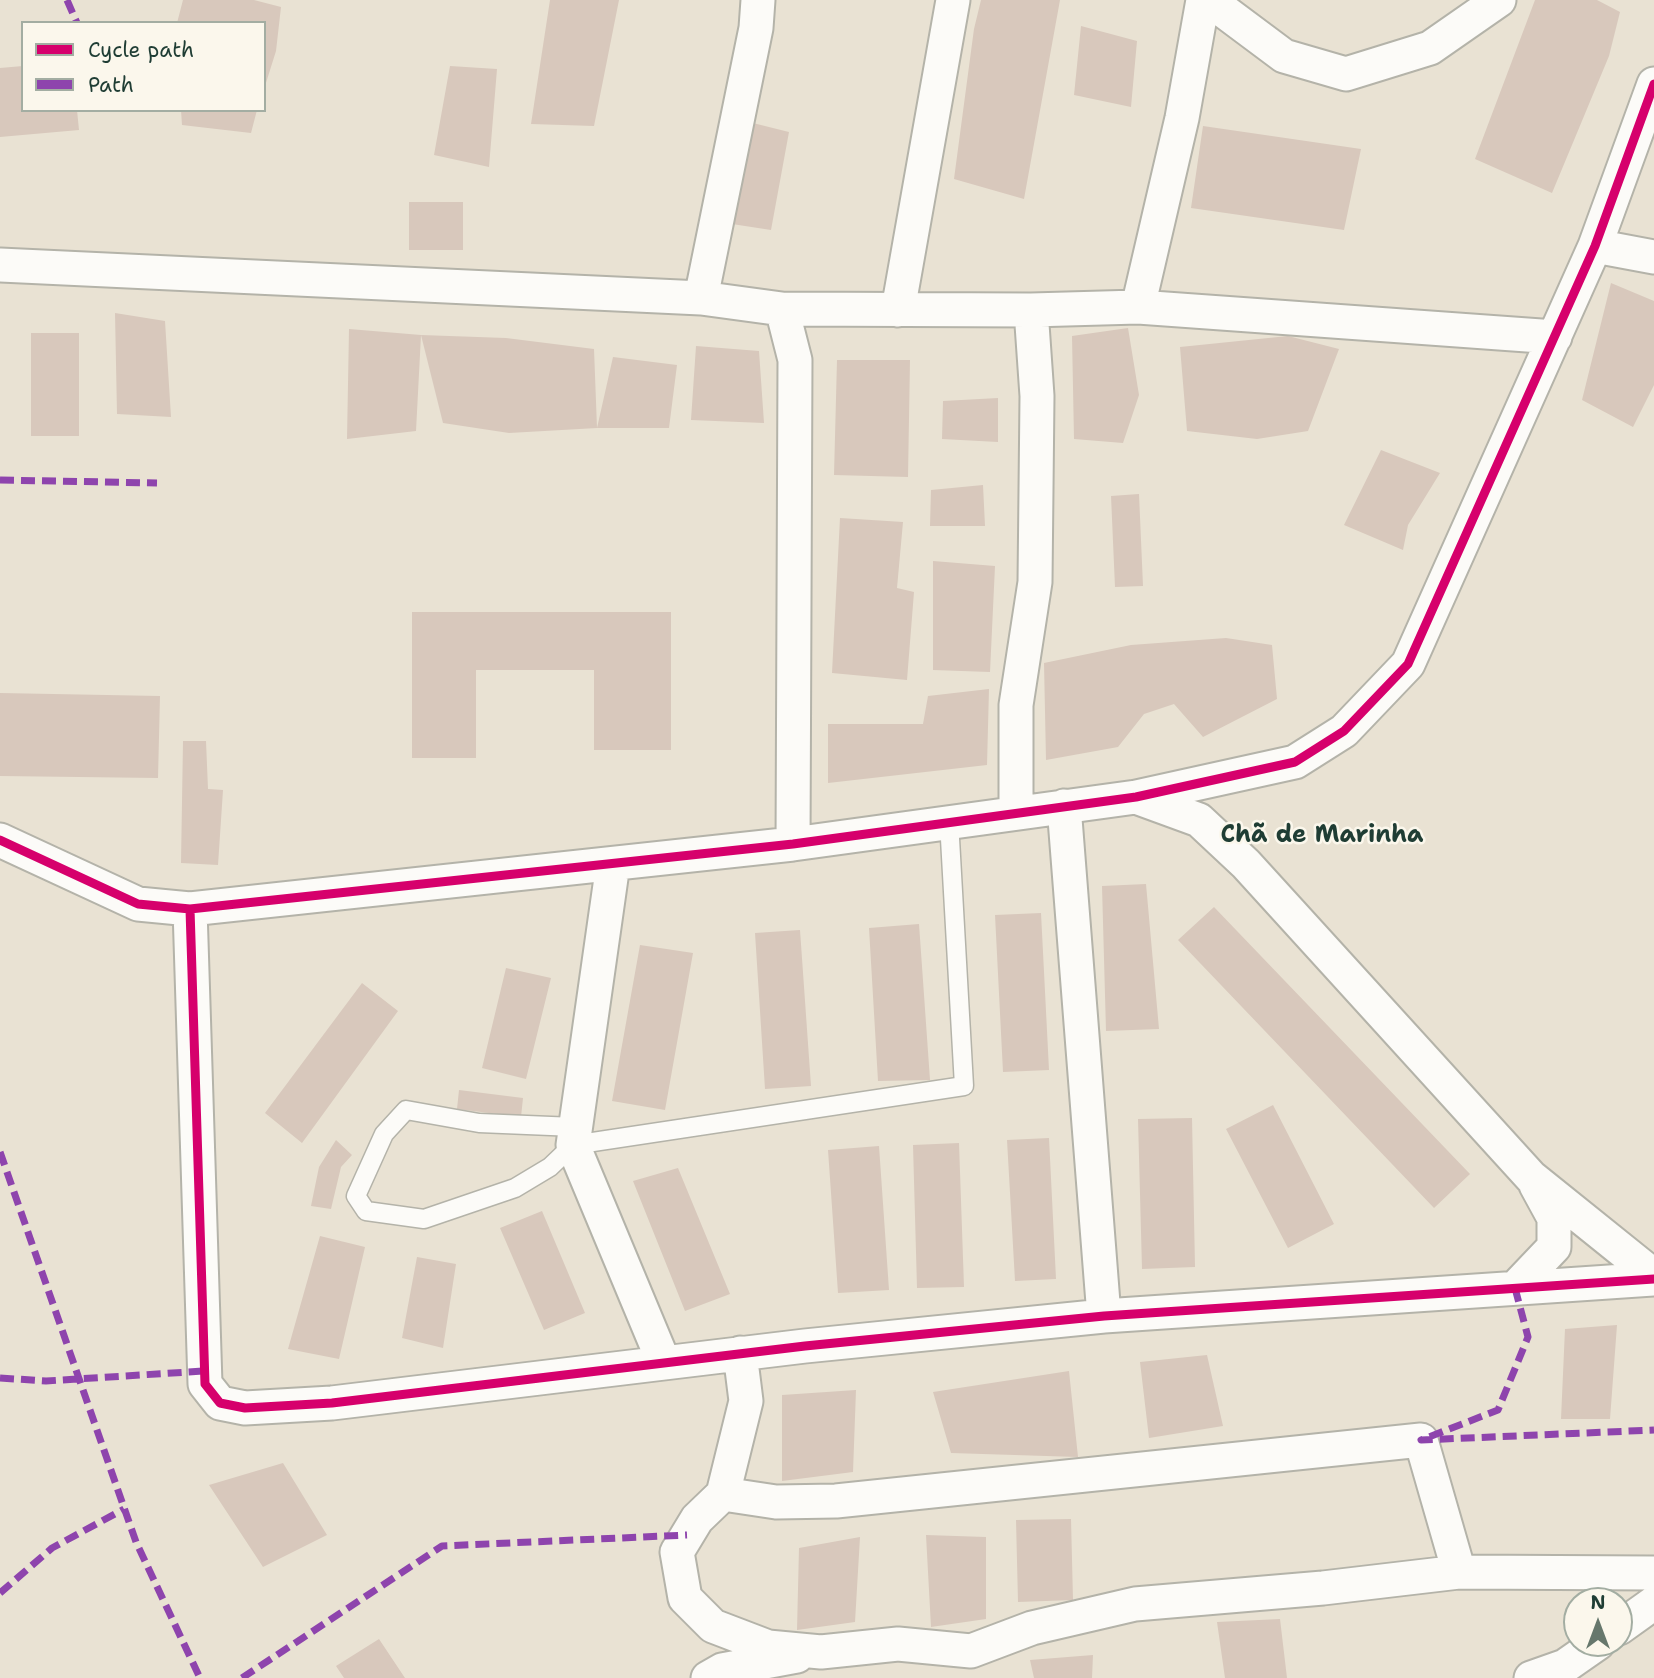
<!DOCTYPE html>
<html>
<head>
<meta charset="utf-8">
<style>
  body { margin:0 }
  #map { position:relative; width:1654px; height:1678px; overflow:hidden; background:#e9e2d3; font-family:"Shantell Sans",sans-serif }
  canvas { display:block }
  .legend { position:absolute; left:21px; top:21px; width:245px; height:91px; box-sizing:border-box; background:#fbf7ec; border:2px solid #a3ada2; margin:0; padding:9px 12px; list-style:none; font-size:21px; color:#1f3d34 }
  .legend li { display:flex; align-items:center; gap:14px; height:35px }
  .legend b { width:35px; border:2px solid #a3ada2 }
  .north { position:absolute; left:1563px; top:1587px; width:70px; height:70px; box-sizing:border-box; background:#fbf7ec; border:2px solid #a3ada2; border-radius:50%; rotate:0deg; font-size:19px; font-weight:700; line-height:28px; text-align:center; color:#1f3d34 }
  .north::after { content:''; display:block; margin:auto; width:24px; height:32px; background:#66776c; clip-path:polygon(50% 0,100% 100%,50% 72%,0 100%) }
</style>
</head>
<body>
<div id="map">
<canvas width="1654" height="1678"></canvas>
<ul class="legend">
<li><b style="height:9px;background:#d6006c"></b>Cycle path</li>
<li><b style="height:9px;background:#8e44ad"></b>Path</li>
</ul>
<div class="north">N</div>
</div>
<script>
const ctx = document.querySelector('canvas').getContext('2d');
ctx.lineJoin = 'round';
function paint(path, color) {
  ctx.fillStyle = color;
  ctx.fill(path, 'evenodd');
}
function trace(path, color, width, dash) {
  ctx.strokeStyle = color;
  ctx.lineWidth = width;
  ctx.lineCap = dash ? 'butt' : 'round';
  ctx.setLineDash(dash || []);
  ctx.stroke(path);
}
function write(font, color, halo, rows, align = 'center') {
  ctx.font = font + ' "Shantell Sans",sans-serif';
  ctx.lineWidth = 5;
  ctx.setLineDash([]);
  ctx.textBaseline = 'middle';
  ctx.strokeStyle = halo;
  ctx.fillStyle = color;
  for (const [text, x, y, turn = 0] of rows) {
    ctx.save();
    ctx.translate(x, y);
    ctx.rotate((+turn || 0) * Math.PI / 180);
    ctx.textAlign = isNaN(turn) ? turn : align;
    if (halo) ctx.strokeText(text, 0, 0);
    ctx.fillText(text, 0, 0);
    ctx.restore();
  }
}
paint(new Path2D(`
  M 183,0 L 254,0 L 281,7 L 276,51 L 265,86 L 264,23 L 177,23 Z
  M 550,0 L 619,0 L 594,126 L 531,124 Z
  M 981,0 L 1060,0 L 1024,199 L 954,179 L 974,29 Z
  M 1535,0 L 1597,0 L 1620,12 L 1609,56 L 1552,193 L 1475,159 Z
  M 1081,26 L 1137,41 L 1131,107 L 1074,95 Z
  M 23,66 L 23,110 L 77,110 L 79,130 L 0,137 L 0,68 Z
  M 450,66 L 497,69 L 489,167 L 434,155 Z
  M 181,110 L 257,110 L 251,133 L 182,125 Z
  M 749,122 L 789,132 L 771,230 L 732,224 Z
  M 1203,126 L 1361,149 L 1344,230 L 1191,208 Z
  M 409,202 L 463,202 L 463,250 L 409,250 Z
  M 1611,283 L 1654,301 L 1654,385 L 1633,427 L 1582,400 Z
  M 115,313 L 165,321 L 171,417 L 117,414 Z
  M 1128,328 L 1139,395 L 1123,443 L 1074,439 L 1072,336 Z
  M 349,329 L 421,335 L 416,431 L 347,439 Z
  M 31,333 L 79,333 L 79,436 L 31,436 Z
  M 421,335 L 506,338 L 594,349 L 597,428 L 509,433 L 443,423 Z
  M 1288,336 L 1339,349 L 1308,431 L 1257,439 L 1187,431 L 1180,347 Z
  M 696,346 L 759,351 L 764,423 L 691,420 Z
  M 613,357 L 677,365 L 669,428 L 597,428 Z
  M 837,360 L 910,360 L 908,477 L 834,475 Z
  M 998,398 L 998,442 L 942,439 L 943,401 Z
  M 1381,450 L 1440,473 L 1408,525 L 1403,550 L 1344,525 Z
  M 983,485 L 985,526 L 930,526 L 931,490 Z
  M 1139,494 L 1143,586 L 1115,587 L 1111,496 Z
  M 840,518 L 903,522 L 897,588 L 914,592 L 907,680 L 832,673 Z
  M 933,561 L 995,566 L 990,672 L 933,670 Z
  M 412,612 L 671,612 L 671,750 L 594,750 L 594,670 L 476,670 L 476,758 L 412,758 Z
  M 1226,638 L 1272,645 L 1277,699 L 1203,737 L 1174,704 L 1144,714 L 1118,747 L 1046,760 L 1044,663 L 1131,645 Z
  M 989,689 L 987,765 L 828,783 L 828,724 L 923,724 L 928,696 Z
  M 0,693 L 160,696 L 158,778 L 0,776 Z
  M 183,741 L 206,741 L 208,789 L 223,790 L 218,865 L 181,863 Z
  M 1146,884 L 1159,1029 L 1106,1031 L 1102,886 Z
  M 1214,907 L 1470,1174 L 1434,1208 L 1178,940 Z
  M 1041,913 L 1049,1070 L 1003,1072 L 995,915 Z
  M 919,924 L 930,1080 L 878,1081 L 869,928 Z
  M 800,930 L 811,1086 L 765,1089 L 755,933 Z
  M 640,945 L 693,953 L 665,1110 L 612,1101 Z
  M 506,968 L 551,978 L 526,1079 L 482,1068 Z
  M 362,983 L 398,1011 L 302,1143 L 265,1113 Z
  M 459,1090 L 523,1098 L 521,1117 L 457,1109 Z
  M 1273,1105 L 1334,1224 L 1288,1248 L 1226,1129 Z
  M 1192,1118 L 1195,1267 L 1142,1269 L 1138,1119 Z
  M 1049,1138 L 1056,1279 L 1015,1281 L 1007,1140 Z
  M 336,1140 L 352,1155 L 341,1167 L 331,1209 L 311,1206 L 319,1167 Z
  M 959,1143 L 964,1287 L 917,1288 L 913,1145 Z
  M 879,1146 L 889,1290 L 838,1293 L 828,1150 Z
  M 678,1168 L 730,1294 L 685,1311 L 633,1181 Z
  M 542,1211 L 585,1313 L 544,1330 L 500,1228 Z
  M 320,1236 L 365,1247 L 339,1359 L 288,1349 Z
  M 417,1257 L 456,1264 L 443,1348 L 402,1338 Z
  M 1617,1325 L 1610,1419 L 1561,1419 L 1565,1329 Z
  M 1207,1355 L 1223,1426 L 1149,1438 L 1140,1362 Z
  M 1069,1371 L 1078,1457 L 951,1453 L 933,1392 Z
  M 856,1390 L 853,1472 L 782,1481 L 782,1395 Z
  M 283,1463 L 327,1535 L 263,1567 L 209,1485 Z
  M 1071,1519 L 1073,1600 L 1018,1602 L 1016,1520 Z
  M 926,1535 L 986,1537 L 986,1619 L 931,1627 Z
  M 860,1537 L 855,1622 L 797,1630 L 799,1548 Z
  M 1280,1619 L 1287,1678 L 1225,1678 L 1217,1622 Z
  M 379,1639 L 405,1678 L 344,1678 L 336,1666 Z
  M 1093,1655 L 1092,1678 L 1034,1678 L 1030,1660 Z`), '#d8c8bc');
const service = new Path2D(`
  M 575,1127 L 479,1123 L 406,1110 L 384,1134 L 356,1196 L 366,1211 L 424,1219 L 515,1188 L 550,1167 L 573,1145 L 964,1086 L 949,821`);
const minor = new Path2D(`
  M 758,0 L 756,28 L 701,298 L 782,309 L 795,360 L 793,844
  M 1209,0 L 1284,56 L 1346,74 L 1430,48 L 1499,0
  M 1595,246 L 1654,257
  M 0,265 L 701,298
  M 1138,307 L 1182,118 L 1203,0
  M 782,309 L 1031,310 L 1138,307 L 1555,337
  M 898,310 L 953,0
  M 1136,797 L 1199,820 L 1246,864 L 1531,1177 L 1654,1276
  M 1064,806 L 1104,1316
  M 1016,812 L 1016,705 L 1035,582 L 1037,396 L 1031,310
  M 0,840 L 138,904 L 190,909 L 793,844 L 1136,797 L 1295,762 L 1344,731 L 1408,664 L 1595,246 L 1654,84
  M 613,864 L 573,1145 L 664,1363
  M 190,909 L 205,1384 L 220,1403 L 245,1408 L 332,1403 L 805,1346 L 1104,1316 L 1654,1279
  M 1515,1288 L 1554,1247 L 1554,1218 L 1536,1185
  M 723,1494 L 776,1502 L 836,1501 L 1421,1440 L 1459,1572 L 1323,1588 L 1135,1604 L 1032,1628 L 971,1651 L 898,1644 L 821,1652 L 768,1647 L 713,1626 L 685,1598 L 677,1552 L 697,1519 L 723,1494 L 746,1401 L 740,1353
  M 1459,1572 L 1654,1573
  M 1619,1628 L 1654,1603
  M 708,1678 L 722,1670 L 797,1656
  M 1531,1678 L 1565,1666 L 1598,1643`);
trace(service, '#b4b3a9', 21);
trace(minor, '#b4b3a9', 37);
trace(service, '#fcfbf8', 18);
trace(minor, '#fcfbf8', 33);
trace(new Path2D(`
  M 67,0 L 77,23
  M 0,480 L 157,483
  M 0,1152 L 136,1542 L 200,1678
  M 1515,1288 L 1528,1337 L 1498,1410 L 1421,1440 L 1654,1430
  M 0,1378 L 46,1381 L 204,1371
  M 0,1593 L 52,1548 L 124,1509
  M 242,1678 L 442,1546 L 687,1535`), '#8e44ad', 7, [14, 7]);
trace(new Path2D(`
  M 0,840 L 138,904 L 190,909 L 793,844 L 1136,797 L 1295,762 L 1344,731 L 1408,664 L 1595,246 L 1654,84
  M 190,909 L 205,1384 L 220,1403 L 245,1408 L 332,1403 L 805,1346 L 1104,1316 L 1654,1279`), '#d6006c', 9);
write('bold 24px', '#1f3d34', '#fbf7ec', [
  ["Chã de Marinha",1322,836]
]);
</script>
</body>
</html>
